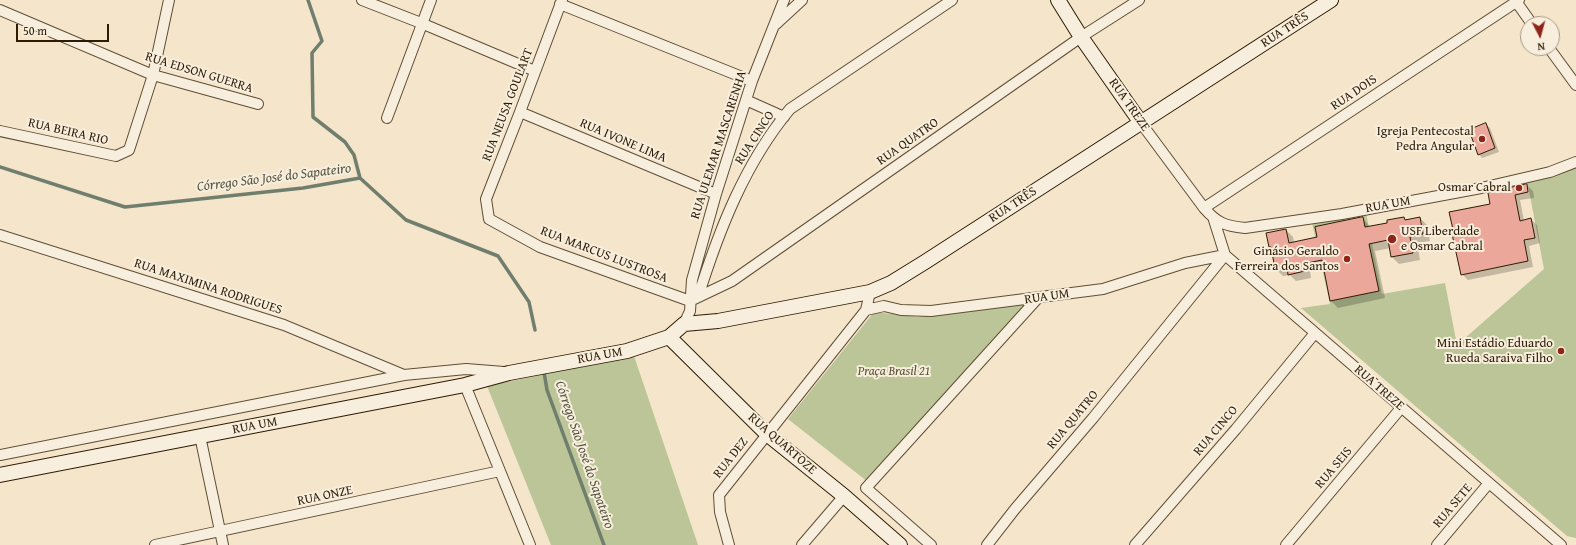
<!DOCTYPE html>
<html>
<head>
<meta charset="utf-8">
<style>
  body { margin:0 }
  #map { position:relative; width:1576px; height:545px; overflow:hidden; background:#f4e5cb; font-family:"Gentium Book Plus",serif }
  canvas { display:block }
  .north { position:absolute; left:1520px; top:16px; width:40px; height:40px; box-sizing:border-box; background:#f8eedd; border:1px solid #a79a86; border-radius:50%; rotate:174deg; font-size:11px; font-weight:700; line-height:16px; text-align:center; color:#2d1c03 }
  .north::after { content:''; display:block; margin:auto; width:14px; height:18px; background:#8f2418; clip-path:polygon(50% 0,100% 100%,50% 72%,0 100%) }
  .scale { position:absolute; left:16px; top:24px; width:93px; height:18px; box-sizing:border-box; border:2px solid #2d1c03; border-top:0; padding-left:5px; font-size:12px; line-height:14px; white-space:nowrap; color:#2d1c03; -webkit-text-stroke:3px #f8eedd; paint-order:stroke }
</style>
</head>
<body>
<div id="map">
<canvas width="1576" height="545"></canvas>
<div class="north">N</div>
<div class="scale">50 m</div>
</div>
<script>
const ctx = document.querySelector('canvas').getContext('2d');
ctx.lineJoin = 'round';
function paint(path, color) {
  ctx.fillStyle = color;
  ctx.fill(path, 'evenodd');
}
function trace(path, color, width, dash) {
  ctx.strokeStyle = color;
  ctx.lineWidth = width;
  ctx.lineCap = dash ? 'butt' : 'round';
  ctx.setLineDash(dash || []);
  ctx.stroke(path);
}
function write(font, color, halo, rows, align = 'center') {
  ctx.font = font + ' "Gentium Book Plus",serif';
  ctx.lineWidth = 4;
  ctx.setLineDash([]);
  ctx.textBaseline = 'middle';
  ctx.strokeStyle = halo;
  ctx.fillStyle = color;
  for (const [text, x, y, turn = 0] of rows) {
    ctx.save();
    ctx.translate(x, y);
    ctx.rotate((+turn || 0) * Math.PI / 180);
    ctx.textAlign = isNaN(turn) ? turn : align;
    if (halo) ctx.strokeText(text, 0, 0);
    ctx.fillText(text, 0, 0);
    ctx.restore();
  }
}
paint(new Path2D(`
  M 1576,165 L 1576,538 L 1567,536 L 1301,308 L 1330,304 L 1312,223 L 1366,213 L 1382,294 L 1445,283 L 1457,345 L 1544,269 L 1527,180 Z
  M 1027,302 L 868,482 L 788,419 L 874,312 L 918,317 Z
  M 634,356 L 698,545 L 551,545 L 487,386 Z`), '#bbc597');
paint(new Path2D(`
  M 1486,124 L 1490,128 L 1499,152 L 1482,158 L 1479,154 Z
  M 1527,185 L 1533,191 L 1534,198 L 1520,200 L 1524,221 L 1531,219 L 1537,225 L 1540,243 L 1529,246 L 1533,267 L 1468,280 L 1462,274 L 1491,205 Z
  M 1363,218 L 1370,227 L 1388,224 L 1404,218 L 1406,221 L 1420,218 L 1427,225 L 1430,241 L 1417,243 L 1420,260 L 1399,264 L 1392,257 L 1391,248 L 1375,251 L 1385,298 L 1338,308 L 1331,301 L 1324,268 L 1310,271 L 1311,278 L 1296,281 L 1290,275 L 1283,276 L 1276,269 L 1272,249 L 1270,247 L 1286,230 L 1293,237 L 1294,243 L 1318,238 Z`), '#0003');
trace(new Path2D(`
  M 308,0 L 322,41 L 312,53 L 313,117 L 345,142 L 354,155 L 360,178
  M 0,167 L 125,207 L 303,188 L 360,178
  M 360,178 L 406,220 L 498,256 L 529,302 L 535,330
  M 544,372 L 547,390 L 604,545`), '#707e6d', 3.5);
const building = new Path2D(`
  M 1486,123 L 1495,148 L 1478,155 L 1469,130 Z
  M 1527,184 L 1528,192 L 1515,195 L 1520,221 L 1531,218 L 1535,238 L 1524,240 L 1528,261 L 1461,275 L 1452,234 L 1454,234 L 1449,212 L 1490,204 L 1488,193 Z
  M 1363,217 L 1365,227 L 1387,223 L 1387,220 L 1404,217 L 1405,220 L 1420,217 L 1423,234 L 1410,237 L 1413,253 L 1391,257 L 1388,240 L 1369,244 L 1379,291 L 1330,301 L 1322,260 L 1303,264 L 1305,271 L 1288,275 L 1287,267 L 1275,269 L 1271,247 L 1269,247 L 1266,233 L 1286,229 L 1289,243 L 1317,237 L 1315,227 Z`);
paint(building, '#eaa79a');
trace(building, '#2d1c03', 1);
const street = new Path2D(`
  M 362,0 L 421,23 L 535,71
  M 562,0 L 520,112 L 486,199 L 489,219 L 540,247 L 690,301
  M 1515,0 L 1532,24
  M 560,4 L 752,81
  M 0,10 L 153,75 L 258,104
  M 776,24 L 802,0
  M 1549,48 L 1576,85
  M 746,100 L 784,117
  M 520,112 L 716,194
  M 387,118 L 431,0
  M 1141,123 L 1204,208 C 1217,223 1225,226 1245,228 L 1342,214 L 1481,188 L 1550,172 L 1576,162
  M 0,131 L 116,156 L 129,150 L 153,75 L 169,0
  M 1204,208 L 1519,0
  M 1214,220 L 1225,255 L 1561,545
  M 0,235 L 284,325 L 404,375
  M 698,297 C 719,230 745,163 790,109 L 952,0
  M 690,301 L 732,281 L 1081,37 L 1139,0
  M 866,310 L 884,306 L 901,310 L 931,311 L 1103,289 L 1185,263 L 1225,255
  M 684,324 L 690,311 L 692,280 L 716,194 L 752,81 L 784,0
  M 465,385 L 530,545
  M 200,436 L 223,545
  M 0,455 L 404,375 L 466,369 L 504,372
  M 155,545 L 500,471
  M 729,545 L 720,512 L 719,495 L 866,310 L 870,292
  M 802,545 L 844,496
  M 931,545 L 866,488 L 1038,298
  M 987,545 L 1015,509 L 1093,418 L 1225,255
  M 1135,545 L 1236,429 L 1315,333
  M 1286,545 L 1401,408
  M 1437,545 L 1489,483`);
const secondary = new Path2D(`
  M 1058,0 L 1081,37 L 1141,123
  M 669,337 L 767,434 L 844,496 L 900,545
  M 0,475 L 465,385 L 509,373 L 627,351 L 669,337 L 684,324 L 718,321 L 870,292 L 891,283 L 925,262 L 1331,0`);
trace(street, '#5f4e35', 12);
trace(secondary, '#2d1c03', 16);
trace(street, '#f8eedd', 10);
trace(secondary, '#f8eedd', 14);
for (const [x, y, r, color] of [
  [1482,139,4,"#8f2418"],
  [1519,188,4,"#8f2418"],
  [1392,239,5,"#8f2418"],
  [1347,259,4,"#8f2418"],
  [1561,351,4,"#8f2418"]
]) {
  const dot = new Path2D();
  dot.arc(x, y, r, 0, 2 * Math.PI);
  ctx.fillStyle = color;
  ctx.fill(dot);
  trace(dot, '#f8eedd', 1.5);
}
write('13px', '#2d1c03', '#f8eedd', [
  ["RUA TRÊS",1285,30,-33],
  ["RUA EDSON GUERRA",199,73,17],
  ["RUA DOIS",1354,93,-34],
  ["RUA NEUSA GOULART",508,105,-69],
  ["RUA TREZE",1129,105,55],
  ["RUA BEIRA RIO",68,132,13],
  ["RUA CINCO",755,138,-57],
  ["RUA IVONE LIMA",623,141,23],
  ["RUA QUATRO",908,142,-35],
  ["RUA ULEMAR MASCARENHA",719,145,-72],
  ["RUA TRÊS",1013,205,-33],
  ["RUA UM",1388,205,-10],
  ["RUA MARCUS LUSTROSA",604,255,21],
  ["RUA MAXIMINA RODRIGUES",208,287,18],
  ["RUA UM",1047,297,-8],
  ["RUA UM",600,356,-10],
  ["RUA TREZE",1379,388,41],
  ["RUA QUATRO",1073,420,-50],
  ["RUA UM",255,426,-11],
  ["RUA CINCO",1216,431,-50],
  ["RUA QUARTOZE",782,444,41],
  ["RUA DEZ",731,458,-52],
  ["RUA SEIS",1334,468,-50],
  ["RUA ONZE",325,496,-12],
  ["RUA SETE",1453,506,-50]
]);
write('13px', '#2d1c03', '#f8eedd', [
  ["Igreja Pentecostal",1474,132],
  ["Pedra Angular",1474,147],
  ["Osmar Cabral",1511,188],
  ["USF Liberdade",1401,232,"left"],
  ["e Osmar Cabral",1401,247,"left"],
  ["Ginásio Geraldo",1339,252],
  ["Ferreira dos Santos",1339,267],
  ["Mini Estádio Eduardo",1553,344],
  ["Rueda Saraiva Filho",1553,359]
], 'right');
write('italic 13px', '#584f2f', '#f8eedd', [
  ["Praça Brasil 21",894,372]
]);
write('italic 14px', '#545541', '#f8eedd', [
  ["Córrego São José do Sapateiro",274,178,-7],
  ["Córrego São José do Sapateiro",584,455,71]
]);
</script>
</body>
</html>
